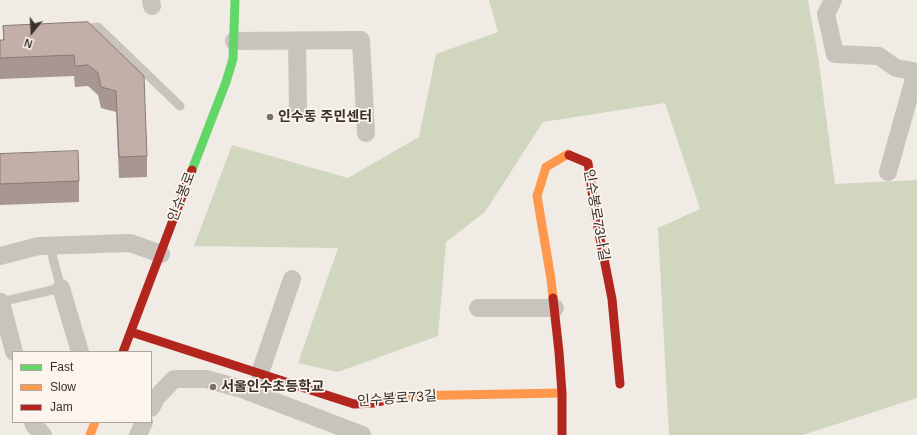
<!DOCTYPE html>
<html>
<head>
<meta charset="utf-8">
<style>
  body { margin:0 }
  #map { position:relative; width:917px; height:435px; overflow:hidden; background:#f0ebe5; font-family:Arial,sans-serif }
  canvas { display:block }
  .legend { position:absolute; left:12px; top:351px; width:140px; height:72px; box-sizing:border-box; background:#fbf5ee; border:1px solid #aea6a0; margin:0; padding:5px 7px; list-style:none; font-size:12px; color:#3b302b }
  .legend li { display:flex; align-items:center; gap:8px; height:20px }
  .legend b { width:20px; border:1px solid #aea6a0 }
  .north { position:absolute; left:12px; top:12px; width:40px; height:40px; -webkit-text-stroke:3px #fbf5ee; paint-order:stroke; rotate:198deg; font-size:11px; font-weight:700; line-height:16px; text-align:center; color:#3b302b }
  .north::after { content:''; display:block; margin:auto; width:14px; height:18px; background:#3b302b; clip-path:polygon(50% 0,100% 100%,50% 72%,0 100%) }
</style>
</head>
<body>
<div id="map">
<canvas width="917" height="435"></canvas>
<ul class="legend">
<li><b style="height:5px;background:#63d668"></b>Fast</li>
<li><b style="height:5px;background:#ff974d"></b>Slow</li>
<li><b style="height:5px;background:#b3261e"></b>Jam</li>
</ul>
<div class="north">N</div>
</div>
<script>
const ctx = document.querySelector('canvas').getContext('2d');
ctx.lineJoin = 'round';
function paint(path, color) {
  ctx.fillStyle = color;
  ctx.fill(path, 'evenodd');
}
function trace(path, color, width, dash) {
  ctx.strokeStyle = color;
  ctx.lineWidth = width;
  ctx.lineCap = dash ? 'butt' : 'round';
  ctx.setLineDash(dash || []);
  ctx.stroke(path);
}
function write(font, color, halo, rows, align = 'center') {
  ctx.font = font + ' Arial,"Noto Sans KR",sans-serif';
  ctx.lineWidth = 3.5;
  ctx.setLineDash([]);
  ctx.textBaseline = 'middle';
  ctx.strokeStyle = halo;
  ctx.fillStyle = color;
  for (const [text, x, y, turn = 0] of rows) {
    ctx.save();
    ctx.translate(x, y);
    ctx.rotate((+turn || 0) * Math.PI / 180);
    ctx.textAlign = isNaN(turn) ? turn : align;
    if (halo) ctx.strokeText(text, 0, 0);
    ctx.fillText(text, 0, 0);
    ctx.restore();
  }
}
paint(new Path2D(`
  M 489,0 L 808,0 L 818,56 L 835,184 L 917,180 L 917,398 L 803,435 L 669,435 L 658,228 L 700,209 L 665,103 L 543,122 L 485,212 L 446,242 L 438,336 L 338,372 L 298,363 L 338,248 L 194,246 L 232,145 L 348,178 L 419,137 L 436,54 L 498,32 Z`), '#d1d6bf');
trace(new Path2D(`
  M 83,29 L 98,27 L 180,106
  M 0,302 L 61,288 L 53,259 L 52,245`), '#c9c3be', 9);
trace(new Path2D(`
  M 151,0 L 152,6
  M 833,0 L 826,14 L 835,54 L 879,56 L 896,68 L 917,72
  M 234,41 L 361,40 L 366,133
  M 297,41 L 298,110
  M 888,172 L 916,72
  M 0,256 L 39,246 L 130,243 L 161,254
  M 61,288 L 80,352
  M 1,302 L 14,352
  M 478,308 L 555,308
  M 260,373 L 292,279
  M 151,408 L 156,398 L 174,379 L 206,379 L 242,389 L 362,435
  M 33,422 L 34,425 L 43,435
  M 138,435 L 144,422`), '#c9c3be', 18);
trace(new Path2D(`
  M 192,170 L 226,82 L 233,59 L 235,0`), '#63d668', 9);
trace(new Path2D(`
  M 553,298 L 551,279 L 537,196 L 546,167 L 568,154 L 569,155
  M 382,401 L 401,396 L 562,393
  M 90,435 L 95,422`), '#ff974d', 9);
trace(new Path2D(`
  M 569,155 L 588,163 L 595,213 L 612,299 L 620,384
  M 553,298 L 559,352 L 562,393 L 562,435
  M 131,332 L 354,404 L 374,403 L 382,401
  M 123,352 L 192,170`), '#b3261e', 9);
paint(new Path2D(`
  M 88,22 L 147,156 L 147,177 L 119,178 L 116,112 L 101,108 L 98,95 L 88,86 L 75,87 L 74,76 L 0,79 L 0,40 L 3,40 L 3,26 Z
  M 0,154 L 79,181 L 79,202 L 0,205 Z`), '#a89690');
const building = new Path2D(`
  M 88,22 L 144,76 L 147,156 L 119,157 L 116,91 L 101,87 L 98,73 L 88,65 L 75,66 L 74,55 L 0,58 L 0,40 L 4,40 L 3,26 Z
  M 78,151 L 79,181 L 0,184 L 0,154 Z`);
paint(building, '#c3afa7');
trace(building, '#887a75', 1);
for (const [x, y, r, color] of [
  [270,117,4,"#7a716c"],
  [213,387,4,"#7a716c"]
]) {
  const dot = new Path2D();
  dot.arc(x, y, r, 0, 2 * Math.PI);
  ctx.fillStyle = color;
  ctx.fill(dot);
  trace(dot, '#fbf5ee', 1.5);
}
write('bold 14px', '#3b302b', '#fbf5ee', [
  ["인수동 주민센터",278,117],
  ["서울인수초등학교",221,387]
], 'left');
write('14px', '#3b302b', '#fbf5ee', [
  ["인수봉로",182,197,-69],
  ["인수봉로73나길",596,215,80],
  ["인수봉로73길",397,399,-4]
]);
</script>
</body>
</html>
